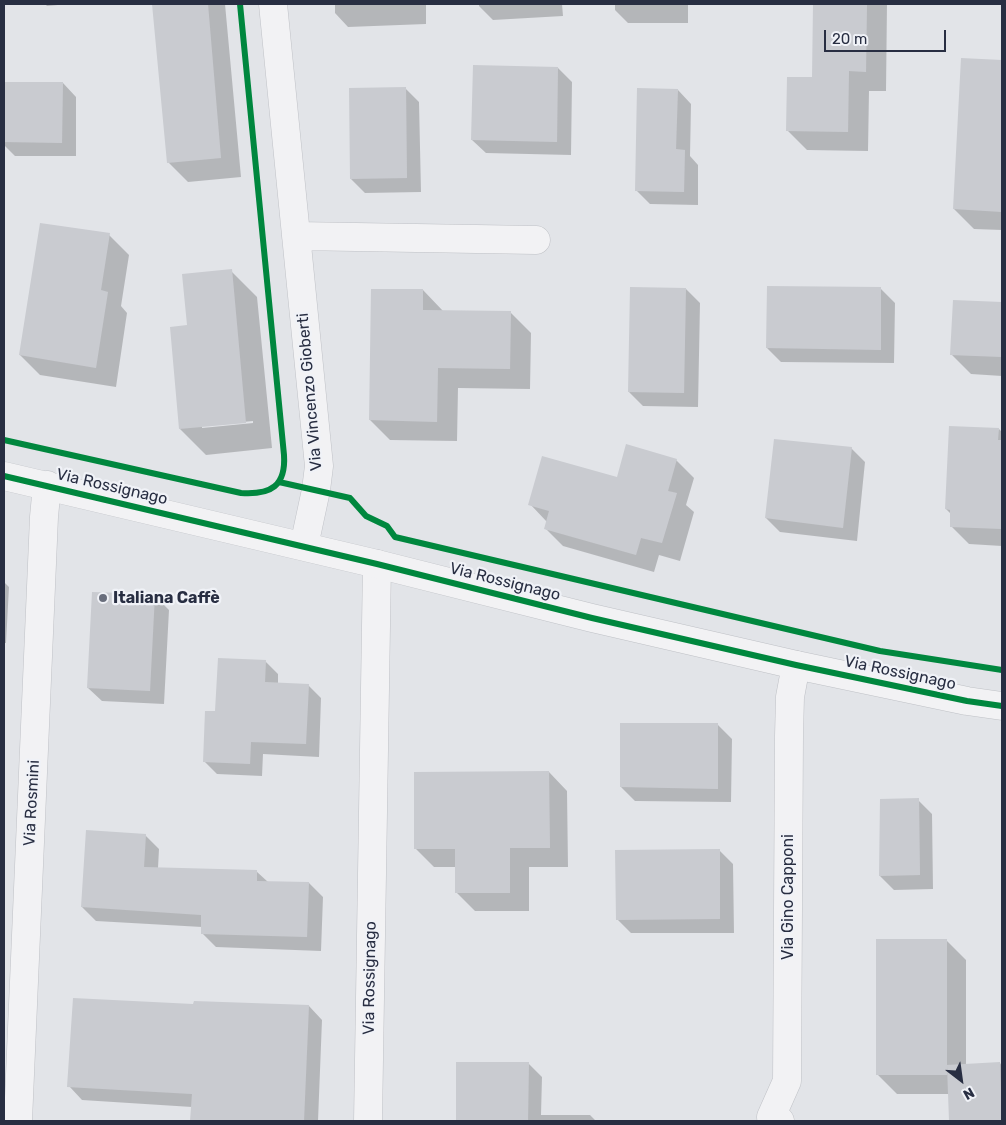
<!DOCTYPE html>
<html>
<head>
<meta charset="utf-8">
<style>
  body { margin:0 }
  #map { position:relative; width:1006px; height:1125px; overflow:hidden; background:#e2e4e8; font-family:Rubik,sans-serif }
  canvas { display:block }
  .frame { position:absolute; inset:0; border:5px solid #282e42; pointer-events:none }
  .north { position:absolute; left:936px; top:1055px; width:50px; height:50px; -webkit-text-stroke:4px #f0f2f7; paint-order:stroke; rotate:150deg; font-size:14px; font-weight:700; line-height:20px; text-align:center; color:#282e42 }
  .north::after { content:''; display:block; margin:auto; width:18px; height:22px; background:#282e42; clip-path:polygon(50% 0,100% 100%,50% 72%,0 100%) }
  .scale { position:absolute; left:824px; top:30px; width:122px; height:22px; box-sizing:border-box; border:2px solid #282e42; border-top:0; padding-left:6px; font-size:15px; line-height:18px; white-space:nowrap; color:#282e42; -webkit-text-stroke:4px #f0f2f7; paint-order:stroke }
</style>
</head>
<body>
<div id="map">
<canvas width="1006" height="1125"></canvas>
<div class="frame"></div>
<div class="north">N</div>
<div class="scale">20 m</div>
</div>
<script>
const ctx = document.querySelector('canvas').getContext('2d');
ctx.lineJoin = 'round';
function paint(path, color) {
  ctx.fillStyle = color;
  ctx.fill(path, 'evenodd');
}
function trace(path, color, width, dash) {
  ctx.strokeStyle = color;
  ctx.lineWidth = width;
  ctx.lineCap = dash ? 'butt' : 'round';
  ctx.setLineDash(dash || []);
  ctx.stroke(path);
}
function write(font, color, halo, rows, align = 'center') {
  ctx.font = font + ' Rubik,sans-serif';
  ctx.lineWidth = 4.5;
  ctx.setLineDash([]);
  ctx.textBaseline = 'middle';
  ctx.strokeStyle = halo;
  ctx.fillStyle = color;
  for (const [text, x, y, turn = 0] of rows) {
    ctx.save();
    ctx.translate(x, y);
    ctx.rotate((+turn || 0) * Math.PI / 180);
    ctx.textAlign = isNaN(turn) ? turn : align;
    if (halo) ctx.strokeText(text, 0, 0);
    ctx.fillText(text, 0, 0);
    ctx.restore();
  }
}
paint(new Path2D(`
  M 45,4 L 69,4 L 47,6 Z
  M 153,4 L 225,4 L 241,177 L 188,182 L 168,162 Z
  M 335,4 L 426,4 L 426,24 L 348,27 L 335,13 Z
  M 479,4 L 562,4 L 563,16 L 493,20 L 479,6 Z
  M 615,4 L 688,4 L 688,23 L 628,23 L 615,10 Z
  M 815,4 L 887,4 L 886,91 L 869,91 L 868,151 L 807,150 L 787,130 L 813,79 Z
  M 962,59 L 1002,61 L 1002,230 L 974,229 L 954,209 Z
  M 558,68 L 572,82 L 571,155 L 486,153 L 472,140 Z
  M 4,83 L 63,83 L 76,97 L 76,156 L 15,156 L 4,145 Z
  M 405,88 L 419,102 L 421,192 L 365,193 L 351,179 Z
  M 678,90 L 691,104 L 690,156 L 698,165 L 698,205 L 650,204 L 636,190 Z
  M 109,235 L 129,255 L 121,306 L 127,313 L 116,387 L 40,375 L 20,355 Z
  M 231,271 L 257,297 L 272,448 L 206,455 L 180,429 ZM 253,421 L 253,423 L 202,428 L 202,426 Z
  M 686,289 L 700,303 L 698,407 L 643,406 L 629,392 Z
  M 881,289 L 895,303 L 894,363 L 781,362 L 767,348 Z
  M 423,290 L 443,311 L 511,313 L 531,333 L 530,389 L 458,388 L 457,441 L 390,440 L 370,420 Z
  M 954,301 L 1002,304 L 1002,376 L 971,374 L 951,354 Z
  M 999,429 L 1002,432 L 1002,546 L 969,544 L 951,526 L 951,514 L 946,509 Z
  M 851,448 L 865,462 L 857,541 L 780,532 L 766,518 Z
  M 676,460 L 694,478 L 686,505 L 694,512 L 680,561 L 659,555 L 654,572 L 563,546 L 545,528 L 547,522 L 530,504 Z
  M 4,582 L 9,587 L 6,643 L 4,643 Z
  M 155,596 L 169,610 L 164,704 L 102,701 L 88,688 Z
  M 265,661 L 278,674 L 278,684 L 308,685 L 321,698 L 319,757 L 263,754 L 262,776 L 217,774 L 204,761 Z
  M 718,725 L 732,739 L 731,802 L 635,801 L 621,787 Z
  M 549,772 L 567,791 L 568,867 L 529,867 L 529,911 L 475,911 L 456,892 L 457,867 L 434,867 L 415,848 Z
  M 918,800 L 932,814 L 933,889 L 894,890 L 880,876 Z
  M 145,835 L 159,849 L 158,868 L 256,871 L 268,882 L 309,883 L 323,897 L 321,951 L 216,947 L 202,933 L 202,927 L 96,921 L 82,907 Z
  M 719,850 L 733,864 L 734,933 L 631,933 L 617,919 Z
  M 946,940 L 966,960 L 966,1065 L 1000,1063 L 1002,1066 L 1002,1121 L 951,1121 L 950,1094 L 897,1094 L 877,1074 Z
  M 195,1006 L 309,1006 L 322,1020 L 318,1121 L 191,1121 L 192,1107 L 82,1100 L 69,1086 Z
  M 457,1063 L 528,1063 L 542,1077 L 541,1115 L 590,1115 L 596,1121 L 457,1121 Z`), '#0003');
paint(new Path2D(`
  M 152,4 L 208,4 L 221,158 L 167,163 Z
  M 813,4 L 867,4 L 866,72 L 849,71 L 848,132 L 786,131 L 787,77 L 812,77 Z
  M 961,58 L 1002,60 L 1002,212 L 953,209 Z
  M 473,65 L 558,67 L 557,142 L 471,140 Z
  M 4,82 L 63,82 L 62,143 L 4,142 Z
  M 406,87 L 407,178 L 350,179 L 349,88 Z
  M 637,88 L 678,89 L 676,149 L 685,150 L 684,192 L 635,191 Z
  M 40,223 L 110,233 L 101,290 L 108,292 L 96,368 L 19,355 Z
  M 232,269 L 246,423 L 179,429 L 170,327 L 187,325 L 182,274 Z
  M 767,286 L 881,287 L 881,350 L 766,348 Z
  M 630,287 L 686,288 L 684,393 L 628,392 Z
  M 371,289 L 423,289 L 423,310 L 511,311 L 510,369 L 438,368 L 437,422 L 369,420 Z
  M 953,300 L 1002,302 L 1002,357 L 950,355 Z
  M 949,426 L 999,428 L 998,440 L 1002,440 L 1002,529 L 950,527 L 950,510 L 945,509 Z
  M 774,439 L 852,447 L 843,528 L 765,518 Z
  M 626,444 L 677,459 L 668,491 L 677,493 L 662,543 L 641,538 L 636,555 L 544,529 L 549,511 L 528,505 L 542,456 L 617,477 Z
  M 92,592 L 155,594 L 150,691 L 87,688 Z
  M 218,658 L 266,660 L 265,682 L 309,684 L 306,744 L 251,742 L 250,764 L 203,762 L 205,711 L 215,711 Z
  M 620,723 L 718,723 L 718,789 L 620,787 Z
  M 549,771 L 550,848 L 510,848 L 510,893 L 455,893 L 455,849 L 414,849 L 414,772 Z
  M 919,798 L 920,875 L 879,876 L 880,799 Z
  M 86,830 L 146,834 L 144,867 L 257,870 L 257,881 L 309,882 L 307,937 L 201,934 L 201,915 L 81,907 Z
  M 720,849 L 720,919 L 616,920 L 615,850 Z
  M 876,939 L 947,939 L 947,1075 L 876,1075 Z
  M 73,998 L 193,1004 L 194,1001 L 309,1005 L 304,1121 L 190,1121 L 192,1094 L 67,1087 Z
  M 456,1062 L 529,1062 L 528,1121 L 456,1121 Z
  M 1000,1062 L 1002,1121 L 949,1121 L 947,1065 Z`), '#c9cbd0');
const minor = new Path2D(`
  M 273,4 L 319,466 L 316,490 L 304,546
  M 296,236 L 536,240
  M 18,1121 L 44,517 L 47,485
  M 368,1121 L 377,564
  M 780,1121 L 771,1117 L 787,1081 L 789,736 L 790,697 L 796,665`);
const tertiary = new Path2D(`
  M 4,476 L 377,564 L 592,618 L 796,665 L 967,701 L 1002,706`);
trace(minor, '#bfc1c6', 29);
trace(tertiary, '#bfc1c6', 29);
trace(minor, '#f2f2f4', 28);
trace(tertiary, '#f2f2f4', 28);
trace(new Path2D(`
  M 4,440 L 241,493 C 271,495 286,486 284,455 L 240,4
  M 4,476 L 377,564 L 592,618 L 796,665 L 967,701 L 1002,706
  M 279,482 L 350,498 L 366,516 L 387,526 L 395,537 L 880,651 L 1002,670`), '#00873e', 6);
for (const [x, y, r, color] of [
  [103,598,5,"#696e7c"]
]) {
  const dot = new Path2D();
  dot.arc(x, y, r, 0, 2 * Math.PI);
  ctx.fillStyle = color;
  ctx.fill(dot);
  trace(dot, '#f0f2f7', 2);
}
write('16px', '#282e42', '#f0f2f7', [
  ["Via Vincenzo Gioberti",310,392,-95],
  ["Via Rossignago",112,487,13],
  ["Via Rossignago",505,582,14],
  ["Via Rossignago",900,673,12],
  ["Via Rosmini",32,803,-87],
  ["Via Gino Capponi",788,897,-90],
  ["Via Rossignago",370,978,-89]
]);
write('bold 16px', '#282e42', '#f0f2f7', [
  ["Italiana Caffè",113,598]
], 'left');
</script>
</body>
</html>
